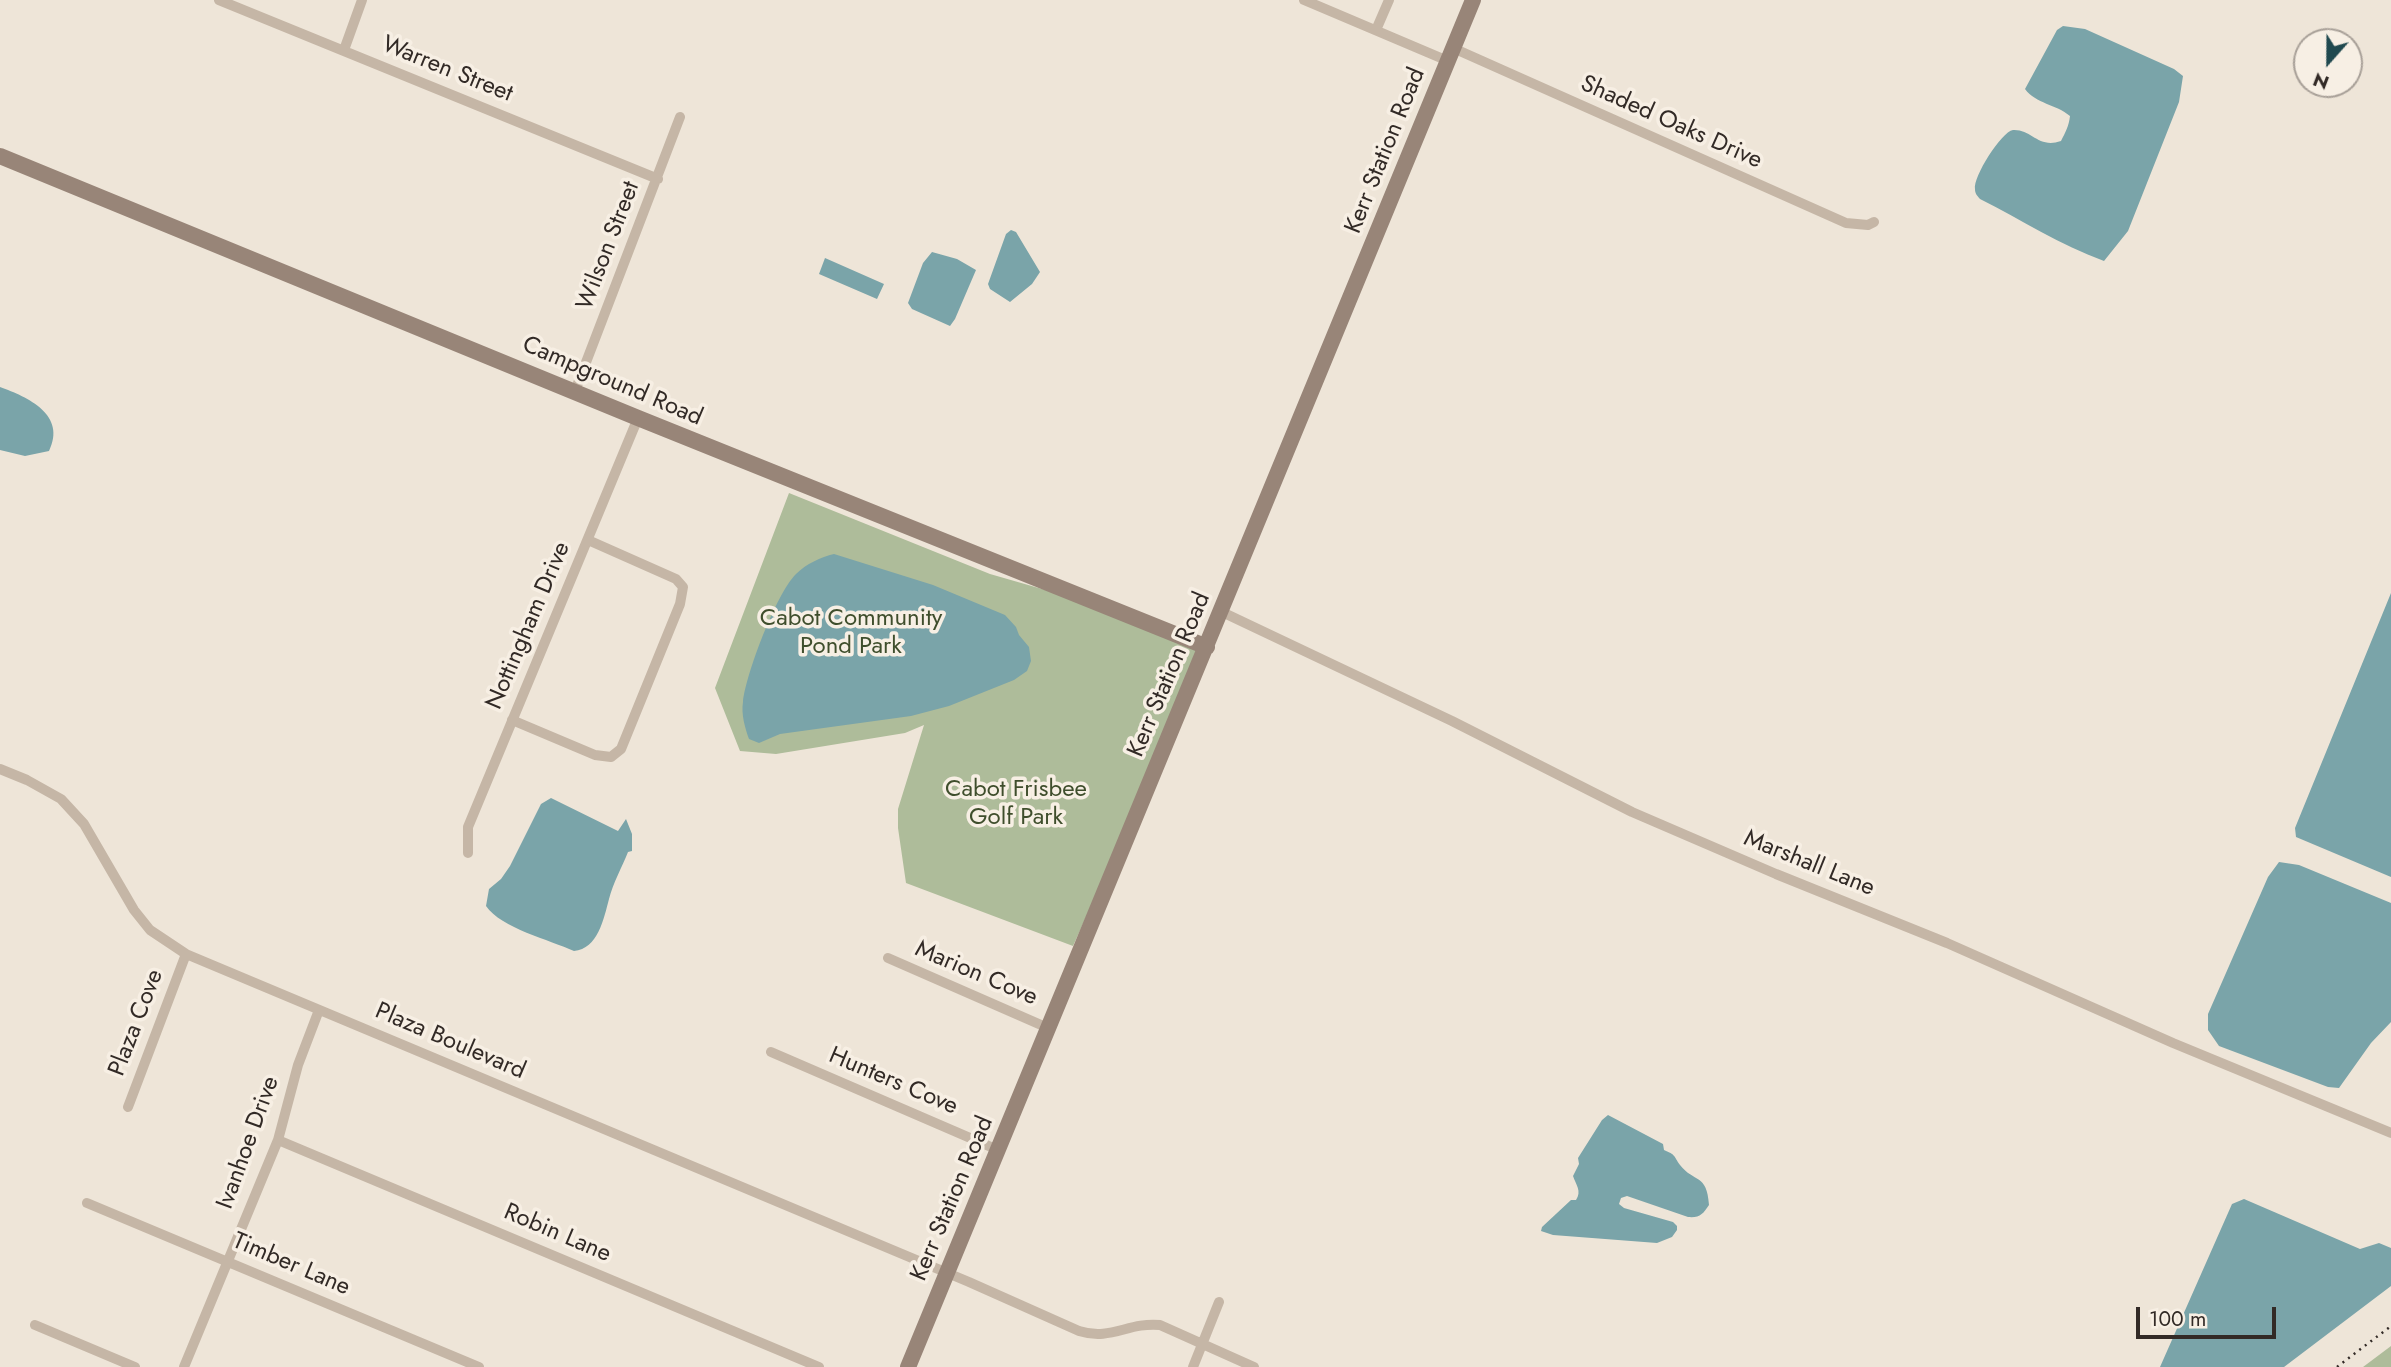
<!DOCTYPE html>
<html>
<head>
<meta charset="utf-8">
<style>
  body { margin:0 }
  #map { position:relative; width:2391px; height:1367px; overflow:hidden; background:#eee5d8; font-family:Jost,sans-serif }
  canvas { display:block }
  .north { position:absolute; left:2293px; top:28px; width:70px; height:70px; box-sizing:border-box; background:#f7efe4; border:2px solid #a8a098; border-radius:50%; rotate:201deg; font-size:19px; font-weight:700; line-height:28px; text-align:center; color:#322a26 }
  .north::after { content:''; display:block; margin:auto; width:24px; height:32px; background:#20494f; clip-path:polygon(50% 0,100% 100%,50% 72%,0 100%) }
  .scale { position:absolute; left:2136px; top:1307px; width:140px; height:32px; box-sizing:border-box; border:4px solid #322a26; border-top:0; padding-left:9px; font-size:21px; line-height:24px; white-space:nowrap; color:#322a26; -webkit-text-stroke:5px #f7efe4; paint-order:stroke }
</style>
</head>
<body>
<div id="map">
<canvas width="2391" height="1367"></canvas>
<div class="north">N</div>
<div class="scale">100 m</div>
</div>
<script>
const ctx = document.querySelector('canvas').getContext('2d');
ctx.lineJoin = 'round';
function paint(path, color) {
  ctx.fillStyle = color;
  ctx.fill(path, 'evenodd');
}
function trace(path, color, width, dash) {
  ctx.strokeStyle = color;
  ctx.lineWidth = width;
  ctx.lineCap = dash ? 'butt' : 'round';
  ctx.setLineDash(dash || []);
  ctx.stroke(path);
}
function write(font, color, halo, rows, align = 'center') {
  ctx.font = font + ' Jost,sans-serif';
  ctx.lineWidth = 7;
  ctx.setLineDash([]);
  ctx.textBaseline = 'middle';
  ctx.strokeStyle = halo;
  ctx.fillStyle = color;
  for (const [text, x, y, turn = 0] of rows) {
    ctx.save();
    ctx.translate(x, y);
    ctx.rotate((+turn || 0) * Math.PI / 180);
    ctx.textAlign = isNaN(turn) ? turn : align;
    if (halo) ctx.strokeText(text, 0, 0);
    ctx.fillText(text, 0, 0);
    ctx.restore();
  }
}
paint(new Path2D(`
  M 789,493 L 990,574 L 1115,610 L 1207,647 L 1073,946 L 906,883 L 898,828 L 898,809 L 924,725 L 905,733 L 776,754 L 740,751 L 715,688 Z
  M 2391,1346 L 2391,1367 L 2363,1367 Z`), '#aebc9a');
paint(new Path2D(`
  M 2063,26 L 2085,29 L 2174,69 L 2183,76 L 2179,102 L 2128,231 L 2104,261 C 2060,245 2022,220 1980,199 C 1977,195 1975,194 1975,189 C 1973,177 2001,132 2013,130 C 2032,129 2038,149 2061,141 C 2065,133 2069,126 2070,116 C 2056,104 2036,104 2025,89 L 2057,30 Z
  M 1011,230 L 1016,232 L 1040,272 L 1032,284 L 1010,302 L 990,289 L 988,284 L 1006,234 Z
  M 932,252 L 957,259 L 976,270 L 955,319 L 950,326 L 912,309 L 908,303 L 923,263 Z
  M 825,258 L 884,284 L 877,299 L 819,274 Z
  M 0,387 C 28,397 67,415 49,451 L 25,456 L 0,450 Z
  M 834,554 L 933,585 L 1005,615 L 1016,627 L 1019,635 L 1029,647 L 1031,661 L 1027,671 L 1014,680 L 949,706 L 911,716 L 780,734 L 759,743 L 749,739 C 745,728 741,714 743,702 C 746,674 776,594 796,574 C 806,564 821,557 834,554 Z
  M 2391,593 L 2391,877 L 2296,837 L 2295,828 Z
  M 551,798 L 618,831 L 626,819 L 632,834 L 632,851 L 628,852 C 622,867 613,883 609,899 C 604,918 598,949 574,951 C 550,940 501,928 486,906 L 489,889 L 501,879 L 510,866 L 541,804 Z
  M 2279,862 L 2299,865 L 2391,903 L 2391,1022 L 2371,1043 L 2339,1088 L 2328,1087 L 2219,1046 L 2208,1030 L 2208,1014 L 2268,877 Z
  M 1608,1115 L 1663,1144 L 1664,1150 C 1676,1155 1673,1155 1680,1165 C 1694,1183 1707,1173 1709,1205 C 1703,1214 1700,1218 1688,1217 L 1627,1196 L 1621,1198 L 1619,1204 L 1624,1208 L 1673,1222 L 1677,1226 L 1677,1230 L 1672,1237 L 1657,1243 L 1553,1235 L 1541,1231 L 1542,1227 L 1571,1200 L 1576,1200 C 1582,1191 1576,1185 1573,1176 L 1579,1164 L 1578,1158 L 1602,1120 Z
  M 2244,1199 L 2360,1249 L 2379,1243 L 2391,1248 L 2391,1286 L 2284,1367 L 2160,1367 L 2232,1204 Z`), '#7aa4a9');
trace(new Path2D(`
  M 219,0 L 658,179
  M 1304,0 L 1448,61
  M 1376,30 L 1389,0
  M 1453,48 L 1846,223 L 1868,225 L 1874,222
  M 344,50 L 362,0
  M 575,391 L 680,117
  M 1222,612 L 1452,721 L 1632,812 L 1776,874 L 1947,943 L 2173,1043 L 2391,1133
  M 512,720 L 595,755 L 611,757 L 621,749 L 680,604 L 683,587 L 676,579 L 588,540
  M 0,769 L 27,780 L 61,799 L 84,824 L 134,910 L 150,930 L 186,954 L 969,1282 L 1079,1331 C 1111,1341 1128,1322 1160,1325 L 1254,1367
  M 468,853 L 468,827 L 638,418
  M 888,958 L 1048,1028
  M 771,1052 L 998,1150
  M 128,1107 L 186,954
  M 278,1140 L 819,1367
  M 87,1203 L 479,1367
  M 35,1325 L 135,1367
  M 184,1367 L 278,1140 L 298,1065 L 319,1010
  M 1193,1367 L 1219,1302`), '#c5b6a6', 10);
trace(new Path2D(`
  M 0,156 L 638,418 L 1207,647
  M 908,1367 L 1473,0`), '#988578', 16);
trace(new Path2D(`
  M 2337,1367 L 2391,1326`), '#322a26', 2.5, [2, 5]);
write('24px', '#322a26', '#f7efe4', [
  ["Warren Street",447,70,22],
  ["Shaded Oaks Drive",1671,123,24],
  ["Kerr Station Road",1386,151,-68],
  ["Wilson Street",609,246,-69],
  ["Campground Road",612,382,23],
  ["Nottingham Drive",529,626,-67],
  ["Kerr Station Road",1170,675,-67],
  ["Marshall Lane",1809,864,22],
  ["Marion Cove",976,974,23],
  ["Plaza Cove",137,1023,-69],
  ["Plaza Boulevard",450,1042,23],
  ["Hunters Cove",893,1082,23],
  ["Ivanhoe Drive",249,1143,-70],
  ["Kerr Station Road",953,1199,-67],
  ["Robin Lane",557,1234,23],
  ["Timber Lane",291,1265,23]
]);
write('24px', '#3f4e2c', '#f7efe4', [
  ["Cabot Community",851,619],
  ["Pond Park",851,647],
  ["Cabot Frisbee",1016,790],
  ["Golf Park",1016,818]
]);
</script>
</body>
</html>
